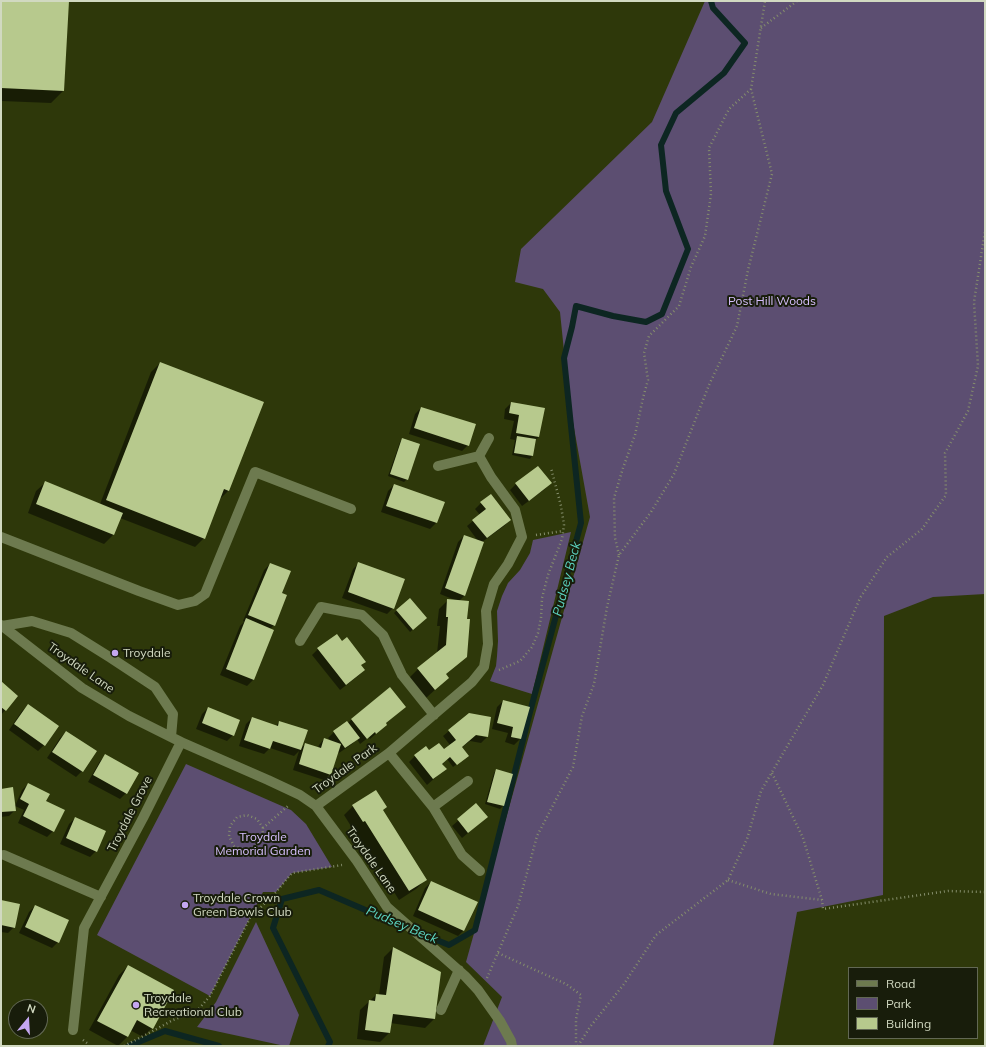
<!DOCTYPE html>
<html>
<head>
<meta charset="utf-8">
<style>
  body { margin:0 }
  #map { position:relative; width:986px; height:1047px; overflow:hidden; background:#2e380a; font-family:Mulish,sans-serif }
  canvas { display:block }
  .frame { position:absolute; inset:0; border:2px solid #d1d9c1; pointer-events:none }
  .legend { position:absolute; left:848px; top:967px; width:130px; height:72px; box-sizing:border-box; background:#181d0b; border:1px solid #626854; margin:0; padding:5px 7px; list-style:none; font-size:12px; color:#d1d9c1 }
  .legend li { display:flex; align-items:center; gap:8px; height:20px }
  .legend b { width:20px; border:1px solid #626854 }
  .north { position:absolute; left:8px; top:999px; width:40px; height:40px; box-sizing:border-box; background:#181d0b; border:1px solid #626854; border-radius:50%; rotate:18deg; font-size:11px; font-weight:700; line-height:16px; text-align:center; color:#d1d9c1 }
  .north::after { content:''; display:block; margin:auto; width:14px; height:18px; background:#c4a7f1; clip-path:polygon(50% 0,100% 100%,50% 72%,0 100%) }
</style>
</head>
<body>
<div id="map">
<canvas width="986" height="1047"></canvas>
<div class="frame"></div>
<ul class="legend">
<li><b style="height:5px;background:#6d7a4f"></b>Road</li>
<li><b style="height:11px;background:#5c4e71"></b>Park</li>
<li><b style="height:11px;background:#b7c98d"></b>Building</li>
</ul>
<div class="north">N</div>
</div>
<script>
const ctx = document.querySelector('canvas').getContext('2d');
ctx.lineJoin = 'round';
function paint(path, color) {
  ctx.fillStyle = color;
  ctx.fill(path, 'evenodd');
}
function trace(path, color, width, dash) {
  ctx.strokeStyle = color;
  ctx.lineWidth = width;
  ctx.lineCap = dash ? 'butt' : 'round';
  ctx.setLineDash(dash || []);
  ctx.stroke(path);
}
function write(font, color, halo, rows, align = 'center') {
  ctx.font = font + ' Mulish,sans-serif';
  ctx.lineWidth = 4;
  ctx.setLineDash([]);
  ctx.textBaseline = 'middle';
  ctx.strokeStyle = halo;
  ctx.fillStyle = color;
  for (const [text, x, y, turn = 0] of rows) {
    ctx.save();
    ctx.translate(x, y);
    ctx.rotate((+turn || 0) * Math.PI / 180);
    ctx.textAlign = isNaN(turn) ? turn : align;
    if (halo) ctx.strokeText(text, 0, 0);
    ctx.fillText(text, 0, 0);
    ctx.restore();
  }
}
paint(new Path2D(`
  M 705,1 L 985,1 L 985,594 L 933,597 L 884,616 L 883,895 L 797,912 L 773,1046 L 483,1046 L 502,997 L 466,962 L 590,517 L 569,400 L 560,312 L 543,289 L 515,282 L 521,249 L 652,122 Z
  M 571,532 L 532,694 L 490,681 L 496,666 L 497,656 L 498,641 L 497,611 L 502,596 L 508,583 L 520,570 L 530,553 L 533,540 Z
  M 186,764 L 291,810 L 306,824 L 332,867 L 292,873 L 276,892 L 263,892 L 210,996 L 97,935 Z
  M 256,922 L 299,1015 L 289,1046 L 285,1046 L 197,1027 L 216,1002 Z`), '#5c4e71');
paint(new Path2D(`
  M 1,1 L 68,1 L 63,91 L 51,103 L 1,101 Z
  M 160,363 L 228,491 L 219,500 L 204,538 L 195,547 L 120,518 L 113,535 L 104,544 L 28,513 L 36,491 L 46,482 L 100,504 L 151,372 Z
  M 511,403 L 539,437 L 535,440 L 532,456 L 530,459 L 512,455 L 515,440 L 510,439 L 514,421 L 504,419 L 505,409 Z
  M 421,408 L 468,445 L 462,451 L 409,434 L 415,414 Z
  M 402,439 L 407,479 L 404,482 L 388,476 L 400,442 Z
  M 550,483 L 545,489 L 522,506 L 510,490 L 516,484 Z
  M 394,485 L 436,523 L 430,529 L 381,512 L 388,491 Z
  M 481,503 L 510,520 L 504,526 L 482,542 L 465,595 L 459,601 L 466,620 L 466,656 L 445,675 L 448,678 L 426,698 L 409,678 L 418,669 L 437,653 L 440,626 L 437,626 L 439,609 L 448,600 L 455,600 L 440,594 L 458,542 L 464,536 L 478,541 L 467,526 L 480,515 L 475,509 Z
  M 359,563 L 393,608 L 387,614 L 342,598 L 353,569 Z
  M 270,564 L 281,594 L 274,625 L 270,629 L 273,631 L 253,680 L 247,686 L 220,675 L 240,626 L 244,622 L 243,621 L 264,570 Z
  M 397,610 L 426,618 L 410,632 L 394,613 Z
  M 318,649 L 360,666 L 364,670 L 358,676 L 340,690 L 312,655 Z
  M 1,683 L 17,696 L 1,715 Z
  M 503,701 L 520,739 L 514,745 L 505,742 L 508,733 L 492,729 L 497,707 Z
  M 28,705 L 44,745 L 38,751 L 9,730 L 22,711 Z
  M 405,707 L 385,724 L 386,725 L 370,739 L 369,737 L 360,744 L 357,739 L 352,744 L 339,753 L 337,751 L 330,774 L 324,780 L 293,770 L 299,751 L 294,756 L 270,748 L 264,754 L 239,746 L 246,724 L 252,718 L 276,726 L 279,722 L 300,749 L 306,744 L 318,748 L 319,745 L 324,739 L 331,741 L 328,738 L 334,732 L 348,723 L 352,719 Z
  M 208,708 L 233,735 L 227,741 L 196,729 L 202,714 Z
  M 449,731 L 487,737 L 481,743 L 470,741 L 461,748 L 465,758 L 453,767 L 447,759 L 442,765 L 445,769 L 427,785 L 409,762 L 415,756 L 429,752 L 444,750 L 450,745 L 443,736 Z
  M 66,732 L 82,771 L 76,777 L 47,758 L 60,738 Z
  M 106,755 L 126,793 L 120,799 L 88,782 L 100,761 Z
  M 497,770 L 512,774 L 503,806 L 500,809 L 485,804 L 494,773 Z
  M 28,784 L 45,802 L 53,831 L 47,837 L 18,823 L 24,810 L 15,806 L 22,790 Z
  M 1,790 L 15,810 L 9,816 L 1,817 Z
  M 476,805 L 480,823 L 462,838 L 452,826 Z
  M 353,806 L 386,807 L 382,811 L 425,880 L 416,889 L 399,900 L 355,830 L 354,831 L 344,815 Z
  M 75,818 L 96,851 L 90,857 L 60,844 L 69,824 Z
  M 431,882 L 464,930 L 458,936 L 413,916 L 425,888 Z
  M 1,901 L 14,927 L 8,933 L 1,932 Z
  M 35,906 L 58,942 L 52,948 L 19,933 L 29,912 Z
  M 393,948 L 434,1019 L 425,1028 L 390,1023 L 389,1033 L 380,1042 L 357,1039 L 360,1010 L 376,995 L 379,995 L 384,957 Z
  M 128,966 L 152,1028 L 143,1037 L 130,1030 L 127,1037 L 118,1046 L 89,1030 L 119,975 Z`), '#0007');
trace(new Path2D(`
  M 419,933 L 449,945 L 475,930 L 530,712 L 581,523 L 564,358 L 572,327 L 576,306 L 613,316 L 646,322 L 662,314 L 688,249 L 666,191 L 661,145 L 676,113 L 724,73 L 745,43 L 713,8 L 711,1
  M 129,1046 L 165,1031 L 219,1046
  M 328,1046 L 330,1042 L 273,928 L 282,899 L 319,890 L 405,927`), '#0d2622', 6);
paint(new Path2D(`
  M 1,1 L 69,1 L 64,91 L 1,88 Z
  M 160,362 L 264,402 L 229,491 L 224,489 L 205,539 L 106,500 Z
  M 511,402 L 545,408 L 539,437 L 516,433 L 519,415 L 509,413 Z
  M 421,407 L 476,424 L 469,446 L 414,428 Z
  M 517,436 L 536,439 L 533,456 L 514,453 Z
  M 402,438 L 420,444 L 408,480 L 390,474 Z
  M 538,466 L 552,483 L 529,501 L 515,483 Z
  M 45,481 L 123,513 L 114,535 L 36,504 Z
  M 394,484 L 445,502 L 437,523 L 386,506 Z
  M 491,494 L 511,520 L 487,538 L 472,520 L 486,509 L 480,502 Z
  M 464,535 L 484,542 L 465,596 L 445,588 Z
  M 358,562 L 405,579 L 394,609 L 348,592 Z
  M 270,563 L 291,571 L 282,593 L 287,595 L 275,626 L 248,615 Z
  M 410,598 L 427,618 L 413,630 L 396,610 Z
  M 447,599 L 469,601 L 467,619 L 470,619 L 467,657 L 446,674 L 449,678 L 435,690 L 417,668 L 446,645 L 448,617 L 446,617 Z
  M 246,618 L 274,630 L 254,680 L 226,669 Z
  M 337,634 L 342,641 L 347,637 L 366,662 L 361,665 L 365,670 L 346,685 L 317,648 Z
  M 1,681 L 18,696 L 6,711 L 1,707 Z
  M 390,687 L 406,707 L 386,723 L 387,725 L 376,734 L 375,732 L 367,739 L 351,719 Z
  M 503,700 L 530,707 L 521,739 L 511,737 L 513,727 L 497,723 Z
  M 28,704 L 59,726 L 45,746 L 14,724 Z
  M 208,707 L 240,720 L 234,736 L 202,723 Z
  M 469,713 L 491,717 L 488,737 L 476,735 L 462,747 L 469,756 L 457,765 L 450,757 L 442,764 L 447,769 L 433,779 L 414,755 L 426,746 L 429,750 L 439,743 L 444,749 L 456,740 L 448,730 Z
  M 252,717 L 278,726 L 279,721 L 308,730 L 301,750 L 273,741 L 270,749 L 244,740 Z
  M 347,721 L 360,738 L 345,748 L 333,731 Z
  M 66,731 L 97,751 L 83,772 L 52,752 Z
  M 324,738 L 341,744 L 331,775 L 299,764 L 305,743 L 321,748 Z
  M 105,754 L 139,773 L 127,794 L 93,775 Z
  M 496,769 L 513,774 L 504,806 L 487,802 Z
  M 28,783 L 50,794 L 46,801 L 65,810 L 54,832 L 23,816 L 29,804 L 20,799 Z
  M 13,787 L 16,811 L 1,812 L 1,789 Z
  M 376,790 L 387,807 L 383,810 L 427,880 L 409,891 L 365,821 L 363,822 L 352,805 Z
  M 476,803 L 488,817 L 468,833 L 457,819 Z
  M 75,817 L 106,831 L 97,852 L 66,838 Z
  M 431,881 L 478,902 L 464,931 L 418,910 Z
  M 1,900 L 20,904 L 15,928 L 1,925 Z
  M 35,905 L 69,920 L 59,943 L 25,927 Z
  M 393,947 L 441,972 L 435,1019 L 393,1014 L 390,1033 L 365,1030 L 369,1000 L 375,1001 L 376,994 L 386,995 Z
  M 128,965 L 174,990 L 153,1029 L 137,1020 L 128,1037 L 97,1021 Z`), '#b7c98d');
trace(new Path2D(`
  M 761,28 L 797,1
  M 536,535 L 563,531
  M 619,555 L 615,538 L 614,498 L 623,468 L 635,435 L 643,398 L 648,380 L 644,353 L 649,336 L 679,306 L 691,267 L 705,236 L 711,194 L 709,148 L 729,109 L 751,89
  M 499,670 L 520,661 L 532,647 L 538,633 L 541,618 L 542,598 L 548,575 L 562,539 L 564,525 L 561,506 L 551,468
  M 772,773 L 803,838 L 822,900 L 823,909 L 948,891 L 985,892
  M 263,828 L 257,819 L 247,815 L 237,817 L 230,826 L 229,836 L 234,846 L 244,850 L 255,847 L 262,839 L 263,828 L 288,806
  M 728,880 L 771,894 L 822,900
  M 498,953 L 566,984 L 581,995 L 576,1019 L 576,1046
  M 487,978 L 518,906 L 537,836 L 573,767 L 582,716 L 594,684 L 607,607 L 619,555 L 651,512 L 674,474 L 709,385 L 737,326 L 748,270 L 772,174 L 751,89 L 765,1
  M 83,1040 L 87,1043 L 87,1046
  M 124,1046 L 151,1032 L 173,1020 L 197,1011 L 210,996 L 250,918 L 276,892 L 292,873 L 342,865
  M 578,1046 L 590,1027 L 624,984 L 656,935 L 728,880 L 747,839 L 761,791 L 823,685 L 860,598 L 887,557 L 922,529 L 946,495 L 945,453 L 968,411 L 978,366 L 974,302 L 985,231`), '#858e6c', 2.5, [1, 3]);
trace(new Path2D(`
  M 479,456 L 489,438
  M 1,537 L 139,591 L 178,605 L 195,601 L 205,594 L 255,472 L 351,509
  M 1,625 L 82,688 L 129,716 L 181,742 L 268,780 L 300,795 L 316,806 L 357,861 L 387,907 L 465,976 L 478,990 L 500,1021 L 511,1041 L 512,1046
  M 2,626 L 32,621 L 71,633 L 111,658 L 155,687 L 173,714 L 171,737
  M 300,641 L 321,607 L 362,615 L 383,635 L 402,675 L 434,715
  M 389,753 L 433,807 L 462,855 L 480,871
  M 316,806 L 389,753 L 472,682 L 484,667 L 488,644 L 486,611 L 494,584 L 508,564 L 522,537 L 515,510 L 491,477 L 479,456 L 438,466
  M 433,807 L 468,781
  M 4,855 L 101,897
  M 441,1010 L 459,970
  M 73,1030 L 84,928 L 143,818 L 181,742`), '#6d7a4f', 10);
for (const [x, y, r, color] of [
  [115,653,4,"#c4a7f1"],
  [185,905,4,"#c4a7f1"],
  [136,1005,4,"#c4a7f1"]
]) {
  const dot = new Path2D();
  dot.arc(x, y, r, 0, 2 * Math.PI);
  ctx.fillStyle = color;
  ctx.fill(dot);
  trace(dot, '#181d0b', 1.5);
}
write('12px', '#d8c0ff', '#181d0b', [
  ["Post Hill Woods",772,301],
  ["Troydale",263,837],
  ["Memorial Garden",263,851]
]);
write('12px', '#d1d9c1', '#181d0b', [
  ["Troydale",123,653],
  ["Troydale Crown",193,898],
  ["Green Bowls Club",193,912],
  ["Troydale",144,998],
  ["Recreational Club",144,1012]
], 'left');
write('12px', '#d1d9c1', '#181d0b', [
  ["Troydale Lane",81,668,35],
  ["Troydale Park",345,769,-36],
  ["Troydale Grove",130,814,-63],
  ["Troydale Lane",371,860,55]
]);
write('italic 13px', '#5dd6c3', '#181d0b', [
  ["Pudsey Beck",567,579,-75],
  ["Pudsey Beck",402,925,23]
]);
</script>
</body>
</html>
